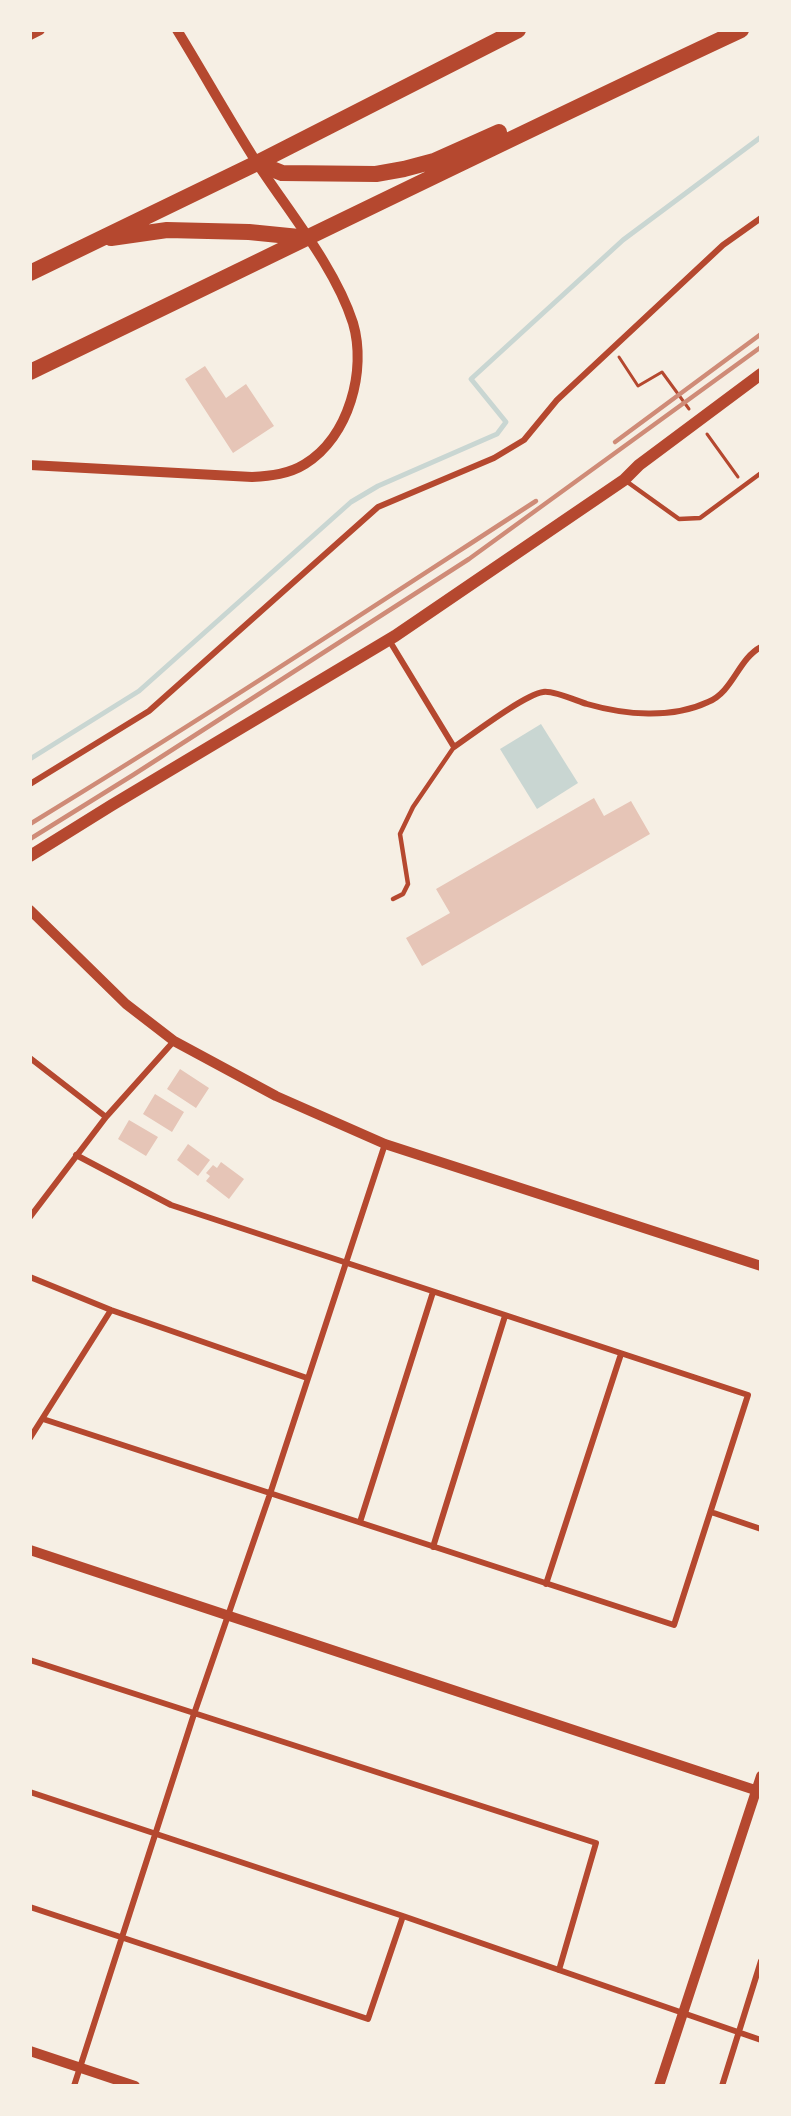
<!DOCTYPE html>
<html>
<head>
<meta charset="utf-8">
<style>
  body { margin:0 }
  #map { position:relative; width:791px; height:2116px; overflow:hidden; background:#f6efe4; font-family:"Open Sans",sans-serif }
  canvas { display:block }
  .frame { position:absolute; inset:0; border:32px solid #f6efe4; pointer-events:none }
</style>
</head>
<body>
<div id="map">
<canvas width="791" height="2116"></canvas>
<div class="frame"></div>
</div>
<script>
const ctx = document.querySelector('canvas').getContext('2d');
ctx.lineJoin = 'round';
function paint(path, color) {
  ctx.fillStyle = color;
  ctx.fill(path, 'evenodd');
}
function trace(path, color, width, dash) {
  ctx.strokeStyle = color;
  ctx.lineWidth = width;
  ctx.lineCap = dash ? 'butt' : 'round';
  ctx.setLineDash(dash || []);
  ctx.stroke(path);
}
paint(new Path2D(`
  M 541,724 L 578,783 L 537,809 L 500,749 Z`), '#c9d6d2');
trace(new Path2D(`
  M 30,759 L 139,691 L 351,502 L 378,486 L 497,434 L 506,422 L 471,379 L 623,240 L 761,137`), '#c9d6d2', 5);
paint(new Path2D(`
  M 205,366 L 226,398 L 246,384 L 274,426 L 233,453 L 185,379 Z
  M 594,798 L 604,816 L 631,801 L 650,834 L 422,966 L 406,938 L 450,913 L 436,889 Z
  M 180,1069 L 209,1088 L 196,1108 L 167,1089 Z
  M 155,1094 L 184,1112 L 172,1132 L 143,1114 Z
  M 129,1120 L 158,1137 L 146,1156 L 118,1139 Z
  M 188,1144 L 210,1160 L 198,1176 L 177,1160 Z
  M 221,1162 L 244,1179 L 229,1199 L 206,1181 L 210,1176 L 206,1173 L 213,1165 L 217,1168 Z`), '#e6c5b7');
trace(new Path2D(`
  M 619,357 L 638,386 L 662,372 L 689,409
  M 707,434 L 738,477`), '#b5482f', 3);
trace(new Path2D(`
  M 626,481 L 679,519 L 700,518 L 761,473
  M 393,899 L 403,894 L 408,884 L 400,834 L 413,807 L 454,747`), '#b5482f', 4.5);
trace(new Path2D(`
  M 389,640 L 454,747 C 473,734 524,695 543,692 C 553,690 577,701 587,704 C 625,715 672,719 708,702 C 733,692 738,659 761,647
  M 30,784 L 149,711 L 378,507 L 494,458 L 524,440 L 557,400 L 723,245 L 761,218
  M 30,1058 L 106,1117
  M 30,1217 L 106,1117 L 174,1041
  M 30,1277 L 111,1310 L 307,1378
  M 43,1419 L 674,1625 L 748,1395 L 171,1205 L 76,1155
  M 30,1438 L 111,1310
  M 711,1512 L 761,1529
  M 360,1522 L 433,1292
  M 433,1547 L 505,1316
  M 546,1584 L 621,1354
  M 30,1660 L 596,1843 L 559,1970
  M 30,1792 L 403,1916 L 761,2040
  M 30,1907 L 368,2019 L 403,1916
  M 74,2086 L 194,1714 L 270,1494 L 385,1144
  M 722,2086 L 761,1961`), '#b5482f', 6);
trace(new Path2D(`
  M 30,35 L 40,30
  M 30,465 L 252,477 C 271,476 289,474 305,464 C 349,437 367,370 353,323 C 335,267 289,212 257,163 C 229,119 204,74 177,30
  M 30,910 L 126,1004 L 174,1041 L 276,1096 L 385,1144 L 761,1266
  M 30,1550 L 761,1792
  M 30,2051 L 135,2086
  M 659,2086 L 761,1776`), '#b5482f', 10);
trace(new Path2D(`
  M 30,856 L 112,805 L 395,636 L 624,480 L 639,465 L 761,374`), '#b5482f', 12);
trace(new Path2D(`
  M 257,163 L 282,173 L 376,174 L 404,169 L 434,161 L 499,132
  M 111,238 L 167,230 L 249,232 L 309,238
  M 30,273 L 257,163 L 518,30
  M 30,372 C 267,258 503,141 741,30`), '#b5482f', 16);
trace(new Path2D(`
  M 615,442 L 761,334
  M 30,824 C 201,720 368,610 536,501
  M 30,839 L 133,775 L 469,559 L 761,347`), '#cf8b77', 4.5);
</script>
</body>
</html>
